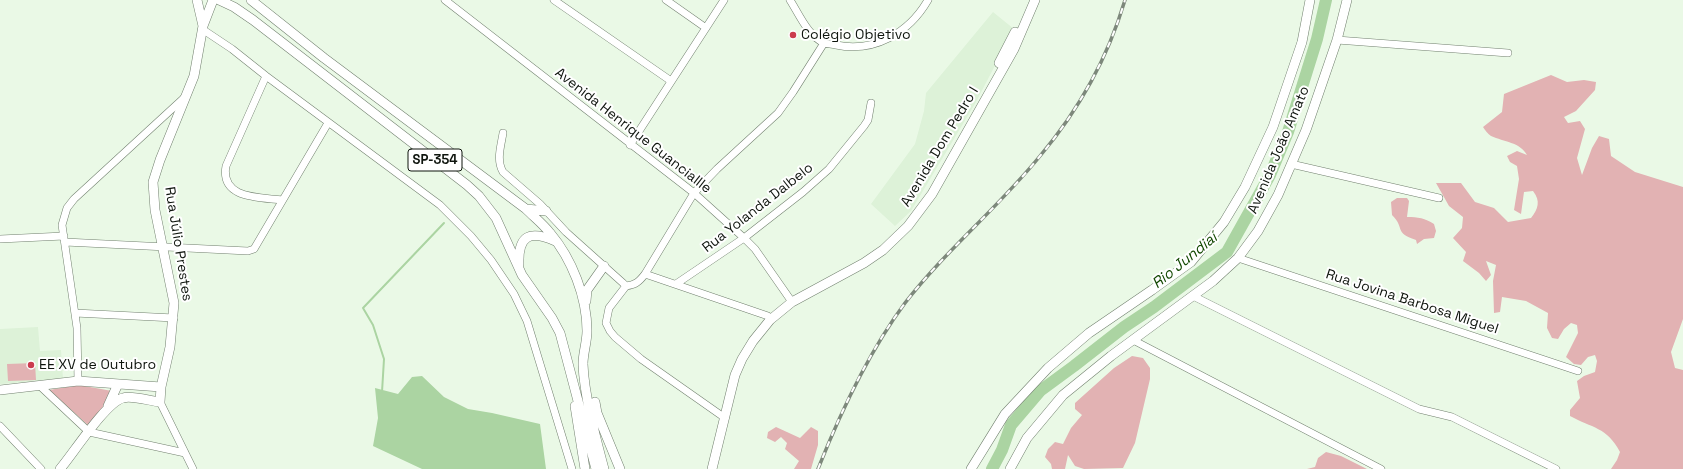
<!DOCTYPE html>
<html>
<head>
<meta charset="utf-8">
<style>
  body { margin:0 }
  canvas { display:block; background:#eaf9e6 }
</style>
</head>
<body>
<canvas width="1683" height="469"></canvas>
<script>
const ctx = document.querySelector('canvas').getContext('2d');
ctx.lineJoin = 'round';
function paint(path, color) {
  ctx.fillStyle = color;
  ctx.fill(path, 'evenodd');
}
function trace(path, color, width, dash) {
  ctx.strokeStyle = color;
  ctx.lineWidth = width;
  ctx.lineCap = dash ? 'butt' : 'round';
  ctx.setLineDash(dash || []);
  ctx.stroke(path);
}
function write(font, color, halo, rows, align = 'center') {
  ctx.font = font + ' "Space Grotesk",sans-serif';
  ctx.lineWidth = 4;
  ctx.setLineDash([]);
  ctx.textBaseline = 'middle';
  ctx.strokeStyle = halo;
  ctx.fillStyle = color;
  for (const [text, x, y, turn = 0] of rows) {
    ctx.save();
    ctx.translate(x, y);
    ctx.rotate((+turn || 0) * Math.PI / 180);
    ctx.textAlign = isNaN(turn) ? turn : align;
    if (halo) ctx.strokeText(text, 0, 0);
    ctx.fillText(text, 0, 0);
    ctx.restore();
  }
}
paint(new Path2D(`
  M 993,12 L 1014,29 L 976,102 L 911,211 L 895,226 L 871,204 L 915,144 L 924,111 L 926,93 Z
  M 38,327 L 40,351 L 61,350 L 63,379 L 0,384 L 0,329 Z`), '#ddf2d8');
paint(new Path2D(`
  M 1551,75 L 1567,82 L 1584,80 L 1596,82 L 1595,90 L 1576,111 L 1564,117 L 1568,123 L 1580,121 L 1585,129 L 1577,158 L 1582,175 L 1592,148 L 1599,136 L 1609,139 L 1611,156 L 1635,172 L 1683,187 L 1683,319 L 1671,352 L 1675,368 L 1683,370 L 1683,469 L 1611,469 L 1617,460 L 1620,452 C 1607,427 1592,428 1570,416 L 1570,410 L 1580,398 L 1577,381 L 1584,376 L 1595,372 L 1597,361 L 1595,355 L 1588,357 L 1581,365 L 1574,364 L 1566,357 L 1578,333 L 1577,325 L 1571,323 L 1564,329 L 1558,339 L 1552,338 L 1547,328 L 1548,313 L 1526,301 L 1502,297 L 1500,312 L 1494,313 L 1493,281 L 1496,265 L 1486,261 L 1491,275 L 1486,281 L 1479,273 L 1463,261 L 1466,252 L 1453,238 L 1462,228 L 1463,217 L 1449,206 L 1436,183 L 1461,183 L 1475,202 L 1494,208 L 1508,222 L 1531,218 C 1538,209 1541,201 1533,191 L 1524,192 L 1521,214 L 1514,210 L 1519,179 L 1517,166 L 1510,162 L 1507,156 L 1517,151 L 1527,155 C 1520,142 1504,142 1491,136 C 1488,134 1485,130 1483,127 L 1502,112 L 1504,94 Z
  M 1397,198 L 1407,198 L 1409,201 L 1407,217 C 1418,217 1425,218 1434,224 L 1436,231 L 1434,238 L 1424,239 L 1417,244 L 1416,240 C 1393,232 1406,229 1392,215 L 1391,202 Z
  M 1132,356 L 1143,358 L 1150,368 L 1150,379 L 1135,443 L 1123,468 L 1084,469 L 1075,466 L 1068,455 L 1065,469 L 1052,469 L 1051,464 L 1045,457 L 1048,449 L 1055,442 L 1063,444 L 1071,428 L 1082,415 L 1075,409 L 1075,403 L 1114,368 Z
  M 35,363 L 36,380 L 8,381 L 7,364 Z
  M 79,385 L 112,391 L 104,412 L 89,426 L 49,390 Z
  M 776,427 L 800,438 L 811,427 L 818,431 L 818,445 L 811,469 L 794,469 L 799,461 L 785,449 L 787,443 L 781,437 L 775,442 L 767,438 L 768,432 Z
  M 1326,452 L 1341,456 L 1367,469 L 1307,469 L 1315,467 L 1318,458 Z`), '#e2b2b3');
paint(new Path2D(`
  M 422,376 L 444,397 L 468,409 L 492,413 L 540,424 L 546,469 L 422,469 L 373,446 L 378,418 L 375,388 L 398,394 L 412,377 Z`), '#abd4a2');
trace(new Path2D(`
  M 382,392 L 384,359 L 373,325 L 363,308 L 444,223`), '#abd4a2', 2);
trace(new Path2D(`
  M 992,469 L 1002,450 L 1011,425 L 1040,391 L 1074,366 L 1124,327 L 1154,307 L 1227,252 L 1270,175 L 1288,132 L 1317,39 L 1326,0`), '#abd4a2', 12);
const minor = new Path2D(`
  M 445,0 L 694,193 L 744,238 L 755,249 L 792,302
  M 554,0 L 671,81
  M 666,0 L 706,28
  M 790,0 C 799,14 808,36 824,43 C 827,44 832,44 836,45 C 874,53 909,33 928,0
  M 202,29 L 232,49 L 266,76 L 440,205 L 471,236 L 491,260 L 514,294 L 527,321 L 572,469
  M 1337,40 L 1508,53
  M 266,76 L 226,166 C 220,199 259,197 282,200
  M 503,133 C 501,146 496,160 503,172 L 540,204 L 566,232 L 623,283 L 626,286 C 635,285 639,282 645,274 L 694,193 L 717,169 L 778,113 L 793,92 L 824,43
  M 630,145 L 724,0
  M 1291,164 L 1439,198
  M 0,239 L 64,236
  M 65,242 L 248,251 L 254,249 L 328,123
  M 1238,258 L 1578,371
  M 645,274 L 768,316
  M 676,284 L 744,238 L 803,192 L 829,169 L 864,126 L 868,120 L 871,103
  M 626,286 L 609,308 L 606,323 L 610,331 L 615,337 L 641,359 L 725,418
  M 1193,296 L 1419,409 L 1452,417 L 1556,469
  M 75,313 L 174,318
  M 1133,340 L 1381,469
  M 78,381 L 77,328 L 62,225 L 67,208 L 74,199 L 185,97
  M 40,386 L 89,432 L 185,453
  M 160,402 L 193,469
  M 0,426 L 41,469`);
const major = new Path2D(`
  M 197,0 L 203,26
  M 219,0 L 234,7 L 253,20 L 467,185 L 479,196 L 496,218 L 522,275 L 552,318 L 560,333 L 596,469
  M 251,0 L 324,58 L 526,209 C 534,217 543,224 550,233 C 572,259 587,297 587,331 C 587,342 583,353 583,364 C 584,395 596,439 604,469
  M 999,63 L 1015,32
  M 526,209 L 546,211
  M 519,264 C 518,235 530,230 555,241
  M 586,301 L 587,290 L 604,266
  M 0,390 L 78,381 L 161,387
  M 595,402 L 597,413 L 620,469
  M 108,406 L 118,384
  M 575,406 L 585,469
  M 60,469 C 73,454 106,402 123,398 C 131,395 150,401 160,402 L 161,387 L 170,347 L 174,303 L 155,210 L 153,182 L 160,160 L 194,76 L 203,26 L 213,0
  M 712,469 L 735,375 L 742,359 L 753,341 L 770,320 L 792,302 L 864,263 L 883,250 L 908,226 L 932,194 L 1014,49 L 1035,0
  M 971,469 L 1005,414 L 1048,368 L 1089,333 L 1152,290 L 1191,262 L 1224,222 L 1245,187 L 1273,127 L 1302,42 L 1310,0
  M 1010,469 L 1027,438 L 1063,395 L 1111,356 L 1213,281 L 1238,258 L 1258,231 L 1278,195 L 1306,130 L 1337,40 L 1347,0`);
trace(minor, '#72806f', 8);
trace(major, '#72806f', 10);
trace(minor, '#fff', 7);
trace(major, '#fff', 9);
const rail = new Path2D(`
  M 818,469 C 841,411 868,353 905,303 C 946,250 998,208 1040,156 C 1078,111 1108,57 1125,0`);
trace(rail, '#7d887b', 3.5);
trace(rail, '#fff', 2, [6]);
for (const [x, y, r, color] of [
  [793,35,4,"#cb3b4e"],
  [31,365,4,"#cb3b4e"]
]) {
  const dot = new Path2D();
  dot.arc(x, y, r, 0, 2 * Math.PI);
  ctx.fillStyle = color;
  ctx.fill(dot);
  trace(dot, '#fff', 1.5);
}
for (const [x, y, w] of [
  [435,160,54]
]) {
  const box = new Path2D();
  box.roundRect(x - w / 2, y - 11, w, 22, 3);
  ctx.fillStyle = '#fff';
  ctx.fill(box);
  trace(box, '#0e140d', 1);
}
write('bold 13px', '#0e140d', null, [
  ["SP-354",435,160]
]);
write('14px', '#0e140d', '#fff', [
  ["Colégio Objetivo",801,35],
  ["EE XV de Outubro",39,365]
], 'left');
write('14px', '#0e140d', '#fff', [
  ["Avenida Henrique Guanciallle",633,131,38],
  ["Avenida Dom Pedro I",940,147,-59],
  ["Avenida João Amato",1279,150,-67],
  ["Rua Yolanda Dalbelo",758,208,-38],
  ["Rua Júlio Prestes",178,244,81],
  ["Rua Jovina Barbosa Miguel",1412,302,18]
]);
write('italic 15px', '#124802', '#fff', [
  ["Rio Jundiaí",1185,261,-39]
]);
</script>
</body>
</html>
